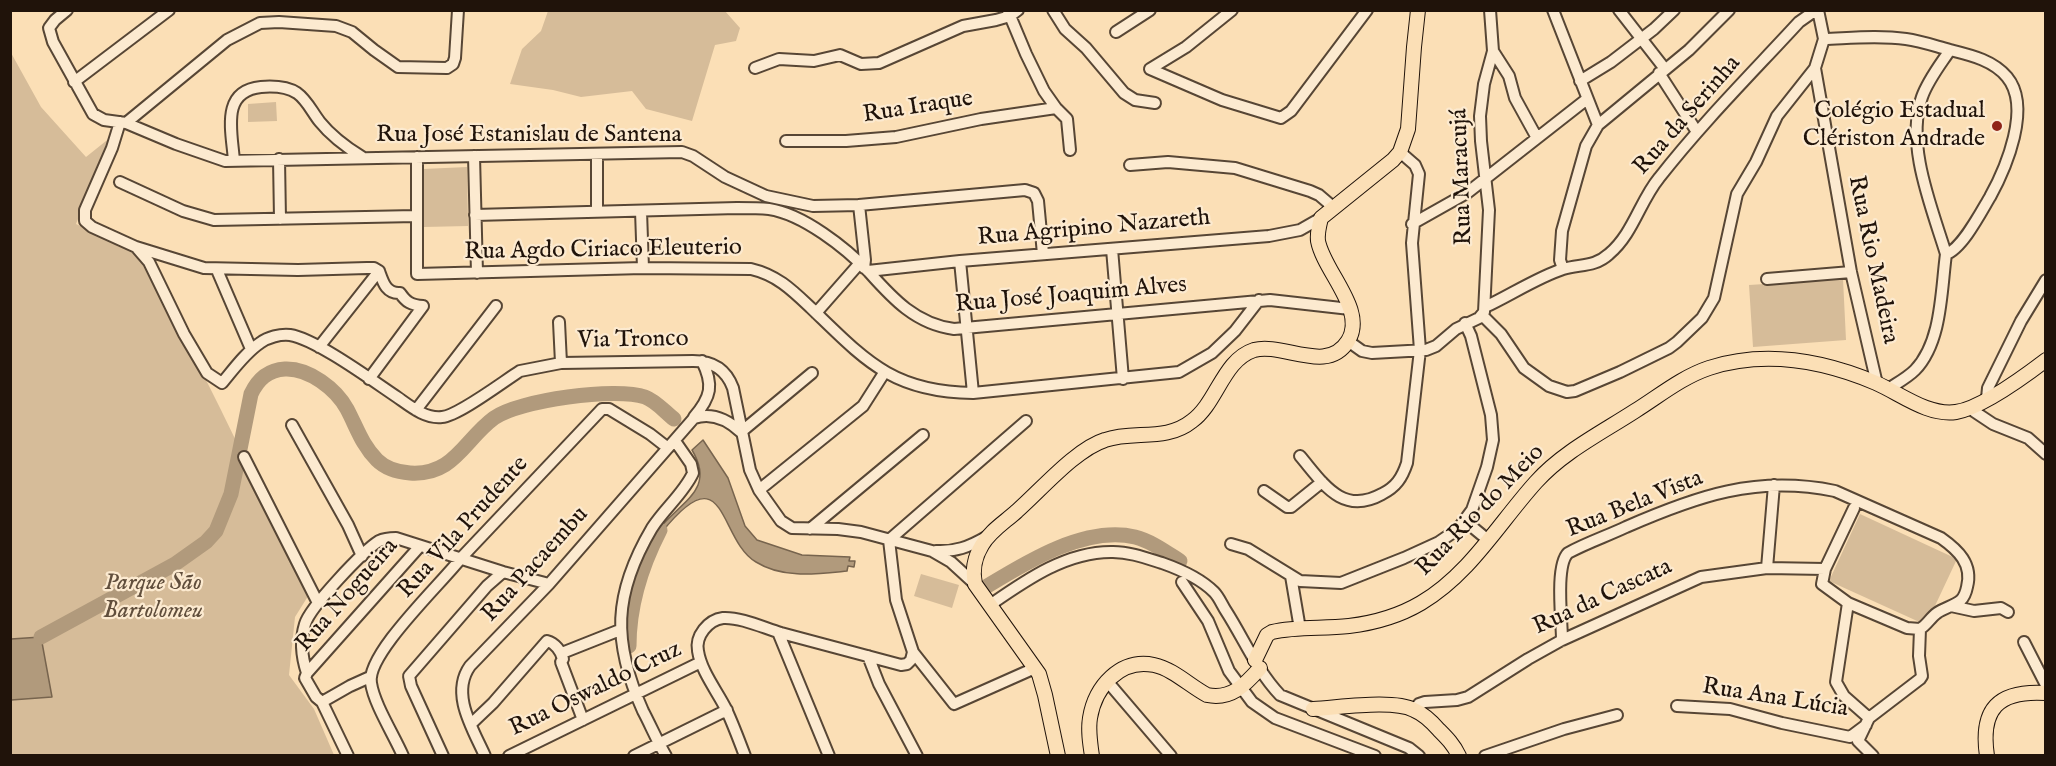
<!DOCTYPE html>
<html>
<head>
<meta charset="utf-8">
<style>
  body { margin:0 }
  #map { position:relative; width:2056px; height:766px; overflow:hidden; background:#fbdfb6; font-family:"IM FELL English",serif }
  canvas { display:block }
  .frame { position:absolute; inset:0; border:12px solid #20130a; pointer-events:none }
</style>
</head>
<body>
<div id="map">
<canvas width="2056" height="766"></canvas>
<div class="frame"></div>
</div>
<script>
const ctx = document.querySelector('canvas').getContext('2d');
ctx.lineJoin = 'round';
function paint(path, color) {
  ctx.fillStyle = color;
  ctx.fill(path, 'evenodd');
}
function trace(path, color, width, dash) {
  ctx.strokeStyle = color;
  ctx.lineWidth = width;
  ctx.lineCap = dash ? 'butt' : 'round';
  ctx.setLineDash(dash || []);
  ctx.stroke(path);
}
function write(font, color, halo, rows, align = 'center') {
  ctx.font = font + ' "IM FELL English",serif';
  ctx.lineWidth = 4.5;
  ctx.setLineDash([]);
  ctx.textBaseline = 'middle';
  ctx.strokeStyle = halo;
  ctx.fillStyle = color;
  for (const [text, x, y, turn = 0] of rows) {
    ctx.save();
    ctx.translate(x, y);
    ctx.rotate((+turn || 0) * Math.PI / 180);
    ctx.textAlign = isNaN(turn) ? turn : align;
    if (halo) ctx.strokeText(text, 0, 0);
    ctx.fillText(text, 0, 0);
    ctx.restore();
  }
}
paint(new Path2D(`
  M 548,11 L 725,11 L 740,28 L 736,41 L 715,45 L 692,121 L 646,109 L 632,91 L 581,97 L 553,90 L 510,84 L 522,49 L 541,31 Z
  M 10,51 L 41,107 L 86,157 L 111,137 L 76,224 L 134,250 L 146,260 L 221,410 L 310,593 L 295,617 L 289,675 L 314,709 L 334,755 L 11,755 Z
  M 276,102 L 277,121 L 248,122 L 248,104 Z
  M 467,167 L 468,226 L 424,227 L 423,169 Z
  M 1843,279 L 1846,340 L 1753,347 L 1749,285 Z
  M 1860,514 L 1957,559 L 1926,625 L 1829,581 Z
  M 921,574 L 959,585 L 952,608 L 914,596 Z`), '#d6bc99');
const water = new Path2D(`
  M 703,440 L 728,478 L 745,526 L 757,540 L 802,555 L 850,557 L 849,561 L 855,561 L 854,567 L 848,566 L 847,571 C 817,574 783,579 756,562 C 718,540 727,451 662,532 L 659,529 C 681,501 716,490 692,450 Z
  M 41,637 L 52,697 L 11,700 L 11,639 Z`);
paint(water, '#b19a7c');
trace(water, '#77644e', 1.5);
trace(new Path2D(`
  M 984,588 C 1025,563 1085,525 1135,537 C 1151,541 1166,552 1180,561
  M 41,637 L 175,564 L 206,542 L 216,531 L 231,494 L 251,394 C 258,379 268,370 285,369 C 309,368 336,389 347,409 C 357,428 362,445 377,460 C 386,469 397,472 410,473 C 454,476 464,440 494,418 C 519,400 616,387 645,397 C 656,401 665,412 674,419
  M 629,646 C 629,604 641,567 660,530`), '#b19a7c', 15);
const minor = new Path2D(`
  M 67,10 L 55,20 L 49,28 L 53,42 L 93,114 L 104,120 L 126,123 L 227,40 L 260,23 L 279,22 L 336,26 L 352,32 L 374,50 L 398,67 L 447,68 L 453,64 L 455,58 L 458,10
  M 1053,10 L 1065,29 L 1086,48 L 1124,93 L 1135,100 L 1155,103
  M 1553,10 L 1598,125
  M 1619,10 L 1665,69
  M 1818,10 L 1824,39 L 1815,68 L 1851,272 L 1877,384
  M 1008,11 L 1026,54 L 1044,91 L 1056,108 L 1067,119 L 1070,150
  M 1116,32 L 1150,10
  M 1824,39 C 1851,38 1879,35 1906,39 C 1921,41 1935,46 1950,50 C 1970,55 1993,60 2007,77 C 2032,107 2006,168 1990,197 C 1981,212 1962,249 1946,254 C 1941,291 1942,342 1915,370 C 1907,378 1897,383 1888,389
  M 1493,51 L 1509,76 L 1515,98 L 1537,138
  M 755,68 L 779,59 L 814,61 L 840,55 L 861,64 L 879,63 L 963,26 L 996,20 L 1010,16 L 1018,10
  M 1150,69 L 1222,100 L 1281,118 L 1291,111 L 1367,10
  M 1150,69 L 1186,47 L 1232,10
  M 1659,73 L 1697,132
  M 1580,81 L 1611,62 L 1654,29 L 1674,10
  M 74,82 L 169,10
  M 120,122 L 112,148 L 85,210 L 85,221 L 92,227 L 136,247 L 204,268 L 298,270 L 367,268 L 374,268 L 379,271
  M 126,123 L 176,144 L 225,161 L 682,152 L 693,156 L 725,177 L 766,196 L 813,206 L 859,205 L 1025,190 L 1034,193 L 1038,201 L 1043,254
  M 786,141 L 846,141 L 896,137 L 981,119 L 1056,108
  M 597,154 L 597,211
  M 474,156 L 477,273
  M 417,157 L 417,274 L 643,268 L 751,269 C 777,275 792,290 811,308 C 865,360 892,392 973,393 L 1179,372 L 1212,353 L 1235,331 L 1259,300
  M 279,159 L 280,219
  M 234,161 C 232,132 220,91 261,87 C 273,86 286,86 297,93 C 307,100 312,112 320,122 C 332,137 346,147 362,157
  M 1130,165 L 1168,162 L 1235,168 L 1310,191 L 1319,195 L 1333,207
  M 120,182 L 183,211 L 214,220 L 416,216
  M 859,205 L 865,260 L 864,268
  M 641,211 L 643,268
  M 475,215 L 737,208 C 748,208 759,208 769,209 C 803,214 846,248 869,272 C 893,299 916,324 954,329 L 1270,300 L 1350,309
  M 1412,224 L 1467,193 L 1587,99
  M 136,247 L 149,262 L 184,334 L 207,373 L 222,383 C 233,370 245,353 260,343 C 268,337 280,334 290,335 C 316,339 373,381 397,397 C 410,406 425,419 442,417 C 458,416 504,381 520,371 L 561,363 L 693,361 C 712,361 726,369 733,388 L 750,470 L 759,490 L 781,521 L 792,528 L 838,529 L 861,532 L 932,551 L 951,562 L 975,584
  M 1112,249 L 1123,379
  M 1946,254 C 1932,208 1905,144 1922,97 C 1928,80 1940,65 1950,50
  M 960,261 L 973,393
  M 1563,269 L 1560,260 L 1562,231 L 1586,146 L 1598,125 L 1689,50 L 1729,10
  M 217,270 L 251,349
  M 379,271 C 383,282 386,294 400,293 C 406,302 411,305 423,306
  M 868,271 L 960,261 L 1269,236 L 1300,230 L 1321,218
  M 1767,279 L 1851,272
  M 1485,307 C 1509,296 1538,277 1563,269 C 1580,264 1595,267 1609,254 C 1633,234 1640,201 1659,178 C 1702,123 1752,73 1799,22 L 1816,10
  M 816,313 L 859,264
  M 1482,315 L 1501,334 L 1524,368 L 1549,386 L 1567,392 L 1575,391 L 1620,372 L 1669,348 L 1677,342 L 1702,318 L 1714,298 L 1737,194 L 1756,162 L 1777,116 L 1815,68
  M 559,322 L 561,363
  M 1348,341 L 1362,351 L 1372,353 L 1426,350 L 1436,346 L 1456,329 L 1479,318 L 1484,312 L 1489,210 L 1481,141 L 1480,116 L 1484,84 L 1493,51 L 1490,10
  M 319,347 L 379,271
  M 369,379 L 423,306
  M 1987,398 L 1988,388 L 2021,321 L 2046,280
  M 1969,408 L 1993,424 L 2028,438 L 2046,454
  M 416,410 L 496,306
  M 694,417 C 711,397 714,385 702,361
  M 1026,421 L 889,540 L 896,600 L 913,652 L 954,704 L 1035,668
  M 292,425 L 348,525 L 362,556
  M 741,432 L 812,373
  M 1300,456 C 1323,483 1342,516 1382,494 C 1396,487 1402,478 1407,463 L 1420,350 L 1412,243 L 1419,174 L 1415,165 L 1400,152
  M 244,457 L 318,603
  M 759,490 L 863,406 L 884,373
  M 1264,491 L 1287,507 L 1291,507 L 1322,482
  M 1854,508 L 1825,569 L 1822,584 L 1848,603 L 1907,628 L 1920,629
  M 1465,521 L 1488,540
  M 810,529 L 923,435
  M 1231,544 L 1248,549 L 1300,581 L 1341,583 L 1404,558 L 1439,542 L 1458,529 L 1472,510 L 1487,467 L 1493,440 L 1491,415 L 1471,336 L 1465,323
  M 936,551 C 955,552 969,547 986,537
  M 1767,568 L 1774,485
  M 1291,576 L 1300,629
  M 1182,582 L 1208,621 L 1229,671 L 1252,702 L 1275,718 L 1375,756
  M 1848,603 L 1836,682 L 1844,696 L 1869,718
  M 990,605 C 1026,580 1067,551 1113,552 C 1130,552 1146,558 1162,563 C 1179,569 1201,579 1214,592 C 1219,597 1222,605 1226,611 C 1244,639 1257,671 1280,695 L 1409,748 L 1419,756
  M 1951,606 L 1974,611 L 2001,608 L 2008,612
  M 778,632 L 829,756
  M 1562,640 C 1562,621 1555,566 1568,553 C 1586,543 1607,536 1626,527 C 1697,496 1756,475 1835,491 L 1941,538 C 1958,550 1973,564 1967,587 C 1966,592 1965,596 1961,600 C 1954,606 1944,608 1937,613 C 1930,618 1927,625 1920,629
  M 2024,642 L 2046,685
  M 562,653 L 620,630
  M 868,656 L 879,684 L 917,756
  M 307,673 L 420,546
  M 1107,681 L 1171,756
  M 322,702 L 350,686 L 370,677
  M 1677,706 L 1730,709 L 1782,723 L 1850,737 L 1866,725
  M 1414,710 L 1419,704 L 1425,702 L 1457,700 L 1468,697 L 1528,659 L 1562,640 L 1701,577 L 1767,568 L 1825,569
  M 471,724 L 493,703 L 547,641 C 555,643 561,651 563,659 L 561,662 L 583,720
  M 348,756 L 322,702 L 316,697 L 305,678 L 307,673 C 302,658 300,640 305,624 C 310,607 363,551 379,541 C 385,538 390,538 396,538 L 503,572 L 549,584
  M 403,756 C 394,735 374,704 371,683 C 366,654 442,583 462,557 L 602,409 L 609,409 L 650,434 L 668,448
  M 443,756 L 411,686 L 409,676 L 487,586 L 503,572
  M 485,756 C 473,729 450,694 470,666 L 549,584 L 694,418 C 712,412 727,419 741,432
  M 509,756 L 701,662
  M 634,756 L 727,710
  M 666,756 C 657,741 651,726 643,711 C 612,642 613,594 652,528 C 664,509 684,493 693,473 L 691,464 L 675,441
  M 745,756 C 739,740 733,724 726,709 C 717,691 701,671 698,651 C 695,636 708,620 723,618 C 741,617 764,628 781,633 C 821,644 861,654 901,665 L 907,664 L 911,660 L 913,652
  M 1485,756 L 1564,729 L 1617,715
  M 1873,756 L 1858,741 L 1869,718 L 1920,679 L 1922,676 L 1919,656 L 1920,629`);
const major = new Path2D(`
  M 1255,660 L 1267,635 L 1272,632 C 1297,626 1323,629 1349,626 C 1374,623 1399,616 1421,603 C 1470,574 1499,523 1536,482 C 1563,452 1601,433 1635,411 C 1659,396 1682,377 1709,368 C 1765,350 1824,361 1876,383 C 1901,394 1928,416 1956,412 C 1982,408 2025,376 2046,360
  M 1313,709 C 1338,708 1393,699 1414,710 C 1424,714 1432,722 1439,730 C 1447,738 1454,745 1459,756
  M 1058,756 L 1045,695 L 1039,674 L 975,584 C 972,570 974,558 982,545 C 990,531 1005,522 1017,511 C 1041,490 1076,449 1105,440 C 1134,430 1166,442 1192,421 C 1217,403 1223,360 1254,350 C 1283,342 1327,375 1348,341 C 1367,310 1324,272 1318,241 C 1317,233 1319,226 1321,218 L 1393,160 L 1400,152 L 1408,129 L 1414,47 L 1418,10
  M 1092,756 C 1090,743 1088,730 1090,718 C 1095,687 1120,658 1154,665 C 1173,669 1190,686 1207,695 C 1231,700 1245,685 1260,668
  M 1987,756 C 1980,709 1998,690 2046,693`);
trace(minor, '#574635', 14);
trace(major, '#20130a', 16);
trace(minor, '#fcead0', 10);
trace(major, '#fbdfb6', 14);
for (const [x, y, r, color] of [
  [1997,126,6,"#8f2418"]
]) {
  const dot = new Path2D();
  dot.arc(x, y, r, 0, 2 * Math.PI);
  ctx.fillStyle = color;
  ctx.fill(dot);
  trace(dot, '#fcead0', 2);
}
write('24px', '#20130a', '#fcead0', [
  ["Rua Iraque",918,108,-9],
  ["Rua da Serinha",1688,116,-49],
  ["Rua José Estanislau de Santena",529,136],
  ["Rua Maracujá",1463,177,-92],
  ["Rua Agripino Nazareth",1094,229,-5],
  ["Rua Agdo Ciriaco Eleuterio",603,251,-1],
  ["Rua Rio Madeira",1872,260,78],
  ["Rua José Joaquim Alves",1071,296,-5],
  ["Via Tronco",633,341,-1],
  ["Rua Bela Vista",1635,505,-22],
  ["Rua Rio do Meio",1481,511,-46],
  ["Rua Vila Prudente",464,528,-48],
  ["Rua Pacaembu",536,565,-48],
  ["Rua Nogueira",348,596,-49],
  ["Rua da Cascata",1603,598,-25],
  ["Rua Oswaldo Cruz",596,690,-26],
  ["Rua Ana Lúcia",1775,699,9]
]);
write('24px', '#20130a', '#fcead0', [
  ["Colégio Estadual",1985,112],
  ["Clériston Andrade",1985,140]
], 'right');
write('italic 24px', '#604e3c', '#fcead0', [
  ["Parque São",153,584],
  ["Bartolomeu",153,612]
]);
</script>
</body>
</html>
